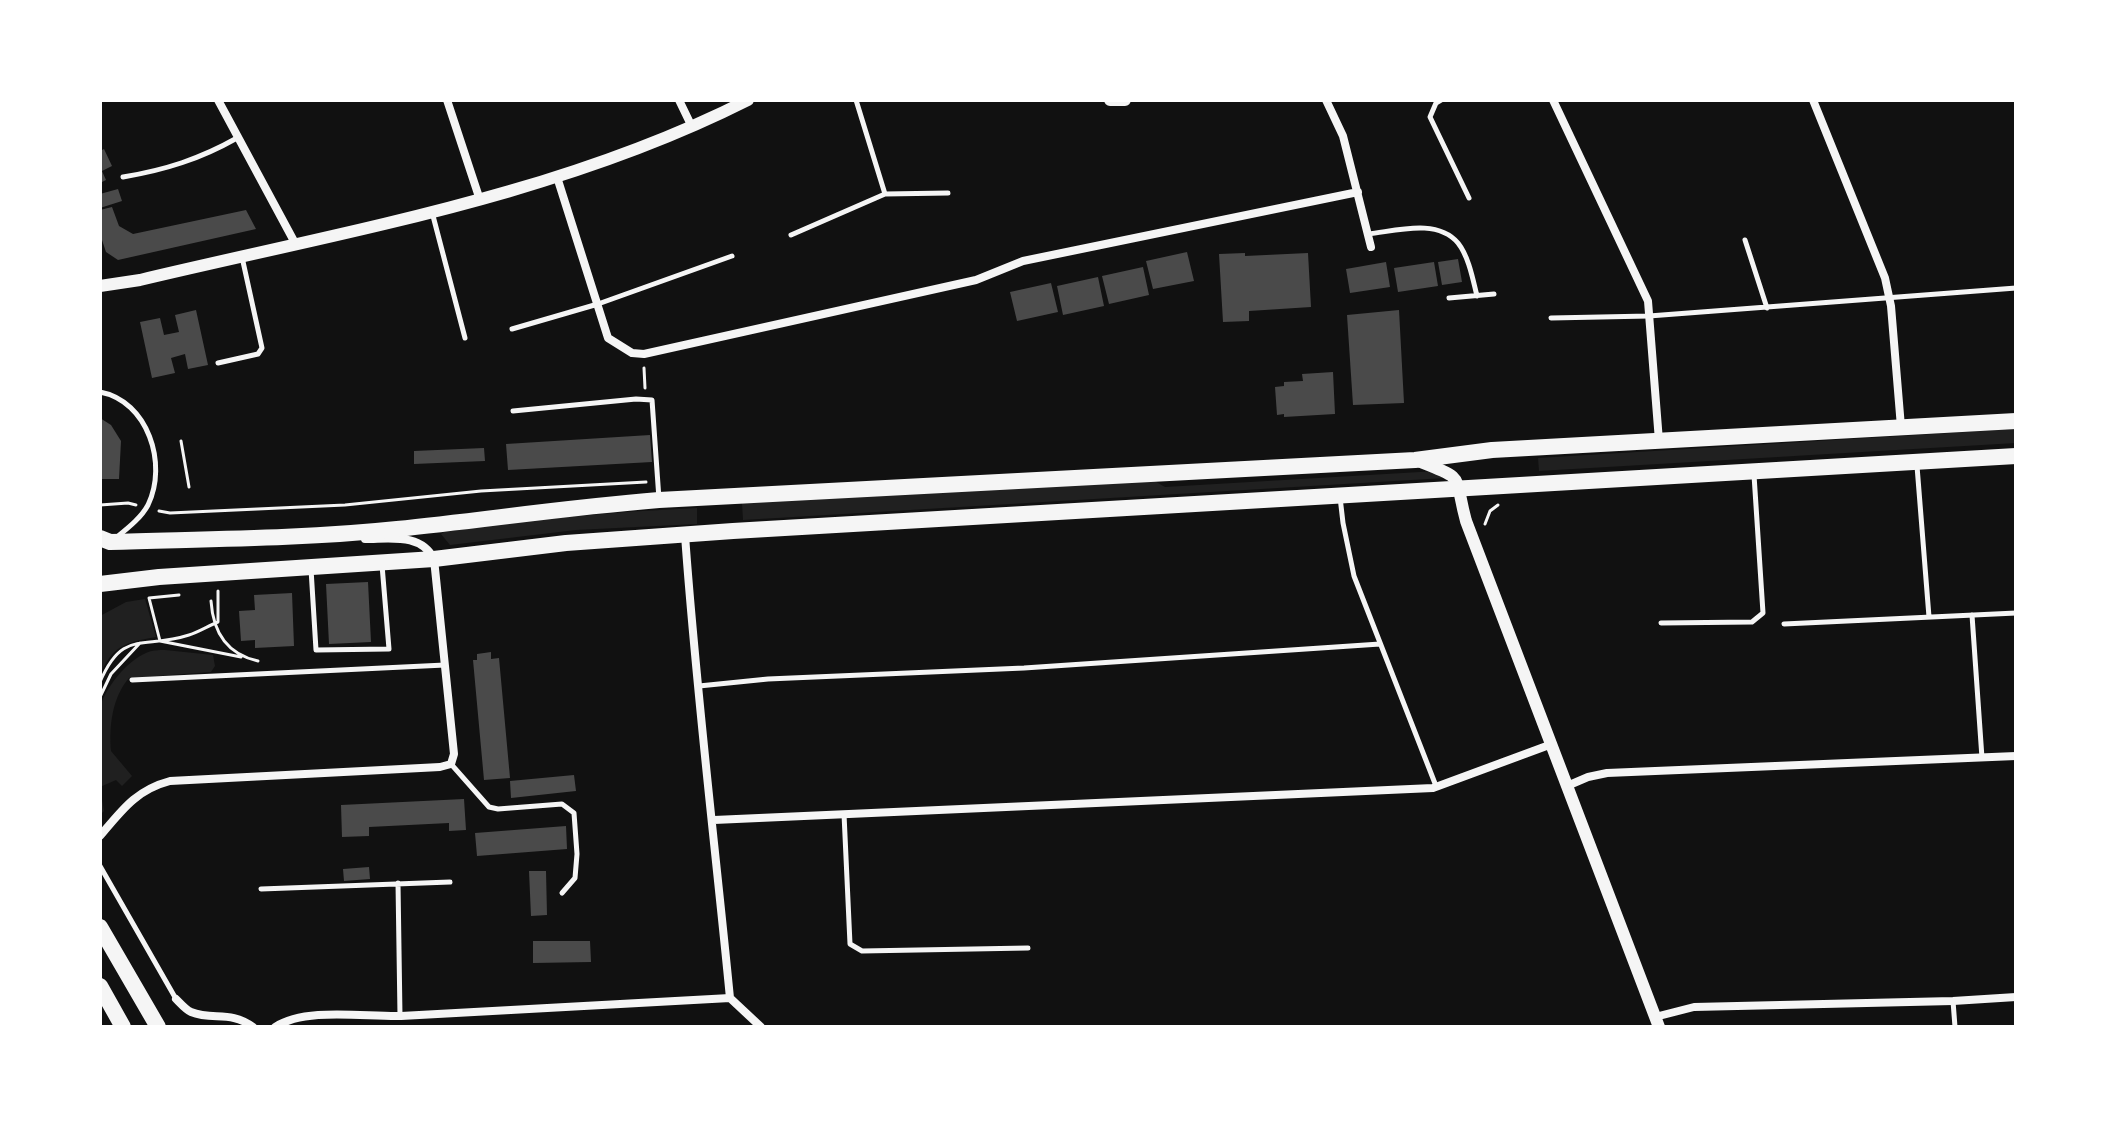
<!DOCTYPE html>
<html>
<head>
<meta charset="utf-8">
<style>
  body { margin:0 }
  #map { position:relative; width:2116px; height:1127px; overflow:hidden; background:#111; font-family:"Nunito Sans",sans-serif }
  canvas { display:block }
  .frame { position:absolute; inset:0; border:102px solid #fff; pointer-events:none }
</style>
</head>
<body>
<div id="map">
<canvas width="2116" height="1127"></canvas>
<div class="frame"></div>
</div>
<script>
const ctx = document.querySelector('canvas').getContext('2d');
ctx.lineJoin = 'round';
function paint(path, color) {
  ctx.fillStyle = color;
  ctx.fill(path, 'evenodd');
}
function trace(path, color, width, dash) {
  ctx.strokeStyle = color;
  ctx.lineWidth = width;
  ctx.lineCap = dash ? 'butt' : 'round';
  ctx.setLineDash(dash || []);
  ctx.stroke(path);
}
paint(new Path2D(`
  M 2016,429 L 2016,443 L 1539,471 L 1538,458 Z
  M 1437,471 L 1445,478 L 743,520 L 742,503 L 1151,479 L 1165,487 Z
  M 697,508 L 697,524 L 576,530 L 450,545 L 441,534 L 444,532 C 528,519 612,512 697,508 Z
  M 145,599 L 156,637 C 126,642 112,646 100,675 L 100,616 L 126,602 Z
  M 165,650 L 213,655 L 215,666 L 211,672 L 129,678 C 112,698 109,726 111,751 L 132,776 L 122,786 L 116,780 L 100,787 L 104,811 L 100,815 L 100,707 C 106,687 127,661 146,653 C 152,650 159,650 165,650 Z`), '#202020');
paint(new Path2D(`
  M 104,149 L 112,166 L 102,171 L 106,180 L 100,183 L 100,151 Z
  M 118,189 L 122,201 L 100,208 L 100,194 Z
  M 112,207 L 119,226 L 133,234 L 246,210 L 256,229 L 118,260 L 106,252 L 100,234 L 100,210 Z
  M 1187,252 L 1194,281 L 1153,289 L 1146,261 Z
  M 1245,253 L 1245,256 L 1308,253 L 1311,307 L 1249,311 L 1249,321 L 1223,322 L 1219,254 Z
  M 1458,259 L 1462,282 L 1442,285 L 1438,262 Z
  M 1386,262 L 1390,287 L 1350,293 L 1346,269 Z
  M 1434,262 L 1438,286 L 1398,292 L 1394,268 Z
  M 1143,267 L 1149,295 L 1109,304 L 1102,276 Z
  M 1098,277 L 1104,306 L 1063,315 L 1057,286 Z
  M 1051,283 L 1058,312 L 1017,321 L 1010,292 Z
  M 196,310 L 208,365 L 188,369 L 185,354 L 171,358 L 175,373 L 152,378 L 140,322 L 160,318 L 164,335 L 179,332 L 175,315 Z
  M 1399,310 L 1404,403 L 1353,405 L 1347,315 Z
  M 1333,372 L 1335,414 L 1284,417 L 1284,414 L 1277,415 L 1275,387 L 1284,386 L 1284,382 L 1303,381 L 1302,374 Z
  M 100,418 L 111,425 L 121,441 L 119,479 L 100,479 Z
  M 650,435 L 652,462 L 508,470 L 506,444 Z
  M 484,448 L 485,461 L 414,464 L 414,451 Z
  M 368,582 L 371,642 L 329,644 L 326,584 Z
  M 292,593 L 294,646 L 255,648 L 255,640 L 241,641 L 239,611 L 255,610 L 254,595 Z
  M 491,652 L 491,659 L 499,658 L 510,778 L 484,780 L 473,660 L 477,660 L 477,654 Z
  M 574,775 L 576,791 L 511,798 L 510,781 Z
  M 464,799 L 466,830 L 449,831 L 449,823 L 369,827 L 369,836 L 342,837 L 341,805 Z
  M 566,826 L 567,849 L 477,856 L 475,833 Z
  M 369,867 L 370,879 L 344,881 L 343,869 Z
  M 529,871 L 546,871 L 547,915 L 531,916 Z
  M 533,941 L 590,941 L 591,962 L 533,963 Z`), '#4a4a4a');
trace(new Path2D(`
  M 644,368 L 645,388
  M 181,441 L 189,487
  M 100,505 L 128,503 L 136,505
  M 159,511 L 170,513 L 345,505 L 481,491 L 646,482
  M 1485,524 L 1490,511 L 1498,505
  M 179,595 L 149,598 L 160,641 L 241,657
  M 211,601 C 213,632 226,654 258,661
  M 100,682 C 123,628 143,650 189,635 C 199,632 208,626 218,622 L 218,591
  M 100,697 L 111,674 L 140,643`), '#f5f5f5', 3);
trace(new Path2D(`
  M 856,100 L 885,194
  M 1441,100 L 1436,103 L 1430,117 L 1469,198
  M 123,177 C 165,170 200,159 237,138
  M 432,212 L 465,338
  M 1368,234 C 1396,231 1437,218 1458,243 C 1469,257 1473,280 1477,296
  M 791,235 L 885,194 L 948,193
  M 1745,240 L 1767,308
  M 1449,298 L 1494,294
  M 1551,318 L 1649,316 L 2016,288
  M 512,329 L 598,304 L 732,256
  M 218,363 L 258,354 L 262,348 L 242,257
  M 100,392 C 148,401 168,464 148,505 C 141,518 128,528 117,537
  M 513,411 L 636,399 L 652,400 L 659,499
  M 1917,466 L 1929,617
  M 1340,497 L 1343,523 L 1354,576 L 1436,786
  M 311,569 L 316,650 L 389,649 L 382,565
  M 1972,615 L 1982,758
  M 1661,623 L 1752,622 L 1763,613 L 1754,475
  M 1784,624 L 2016,613
  M 132,680 L 445,665
  M 699,686 L 768,679 L 1024,668 L 1380,644
  M 451,764 L 489,807 L 498,809 L 562,804 L 574,813 L 577,854 L 575,878 L 562,893
  M 844,814 L 850,944 L 862,951 L 1028,948
  M 100,866 L 176,999
  M 398,883 L 400,1016
  M 261,889 L 450,882
  M 1953,1001 L 1955,1027`), '#f5f5f5', 5);
trace(new Path2D(`
  M 218,100 L 295,243
  M 447,100 L 480,200
  M 679,100 L 692,127
  M 1326,100 L 1343,136 L 1371,247
  M 1553,100 L 1648,301 L 1659,441
  M 1813,100 L 1885,278 L 1891,306 L 1901,427
  M 557,177 L 608,338 L 632,353 L 644,354 L 976,280 L 1023,261 L 1358,192
  M 685,535 C 696,690 715,844 730,998
  M 1567,786 L 1588,777 L 1607,773 L 2016,756
  M 714,820 L 1433,788 L 1552,744
  M 100,836 C 122,810 136,790 170,781 L 440,767 L 451,764 L 454,754 L 434,559 C 421,533 391,539 365,539
  M 176,999 C 180,1003 186,1010 191,1012 C 213,1021 230,1010 253,1027
  M 1655,1017 L 1694,1007 L 1953,1001 L 2016,997
  M 275,1027 C 306,1007 364,1017 401,1016 C 510,1011 620,1005 730,998 L 761,1027`), '#f5f5f5', 8);
trace(new Path2D(`
  M 1110,100 L 1125,100
  M 100,286 L 140,280 C 345,231 558,196 748,100
  M 1418,461 C 1467,480 1453,473 1466,521 L 1659,1027`), '#f5f5f5', 12);
trace(new Path2D(`
  M 100,538 L 110,542 C 205,539 302,539 397,529 C 484,520 571,507 659,500 L 1415,460 L 1492,450 L 2016,421
  M 100,584 L 159,577 L 434,559 L 566,543 L 733,531 L 2016,456
  M 100,927 L 158,1027
  M 100,986 L 123,1027`), '#f5f5f5', 16);
</script>
</body>
</html>
